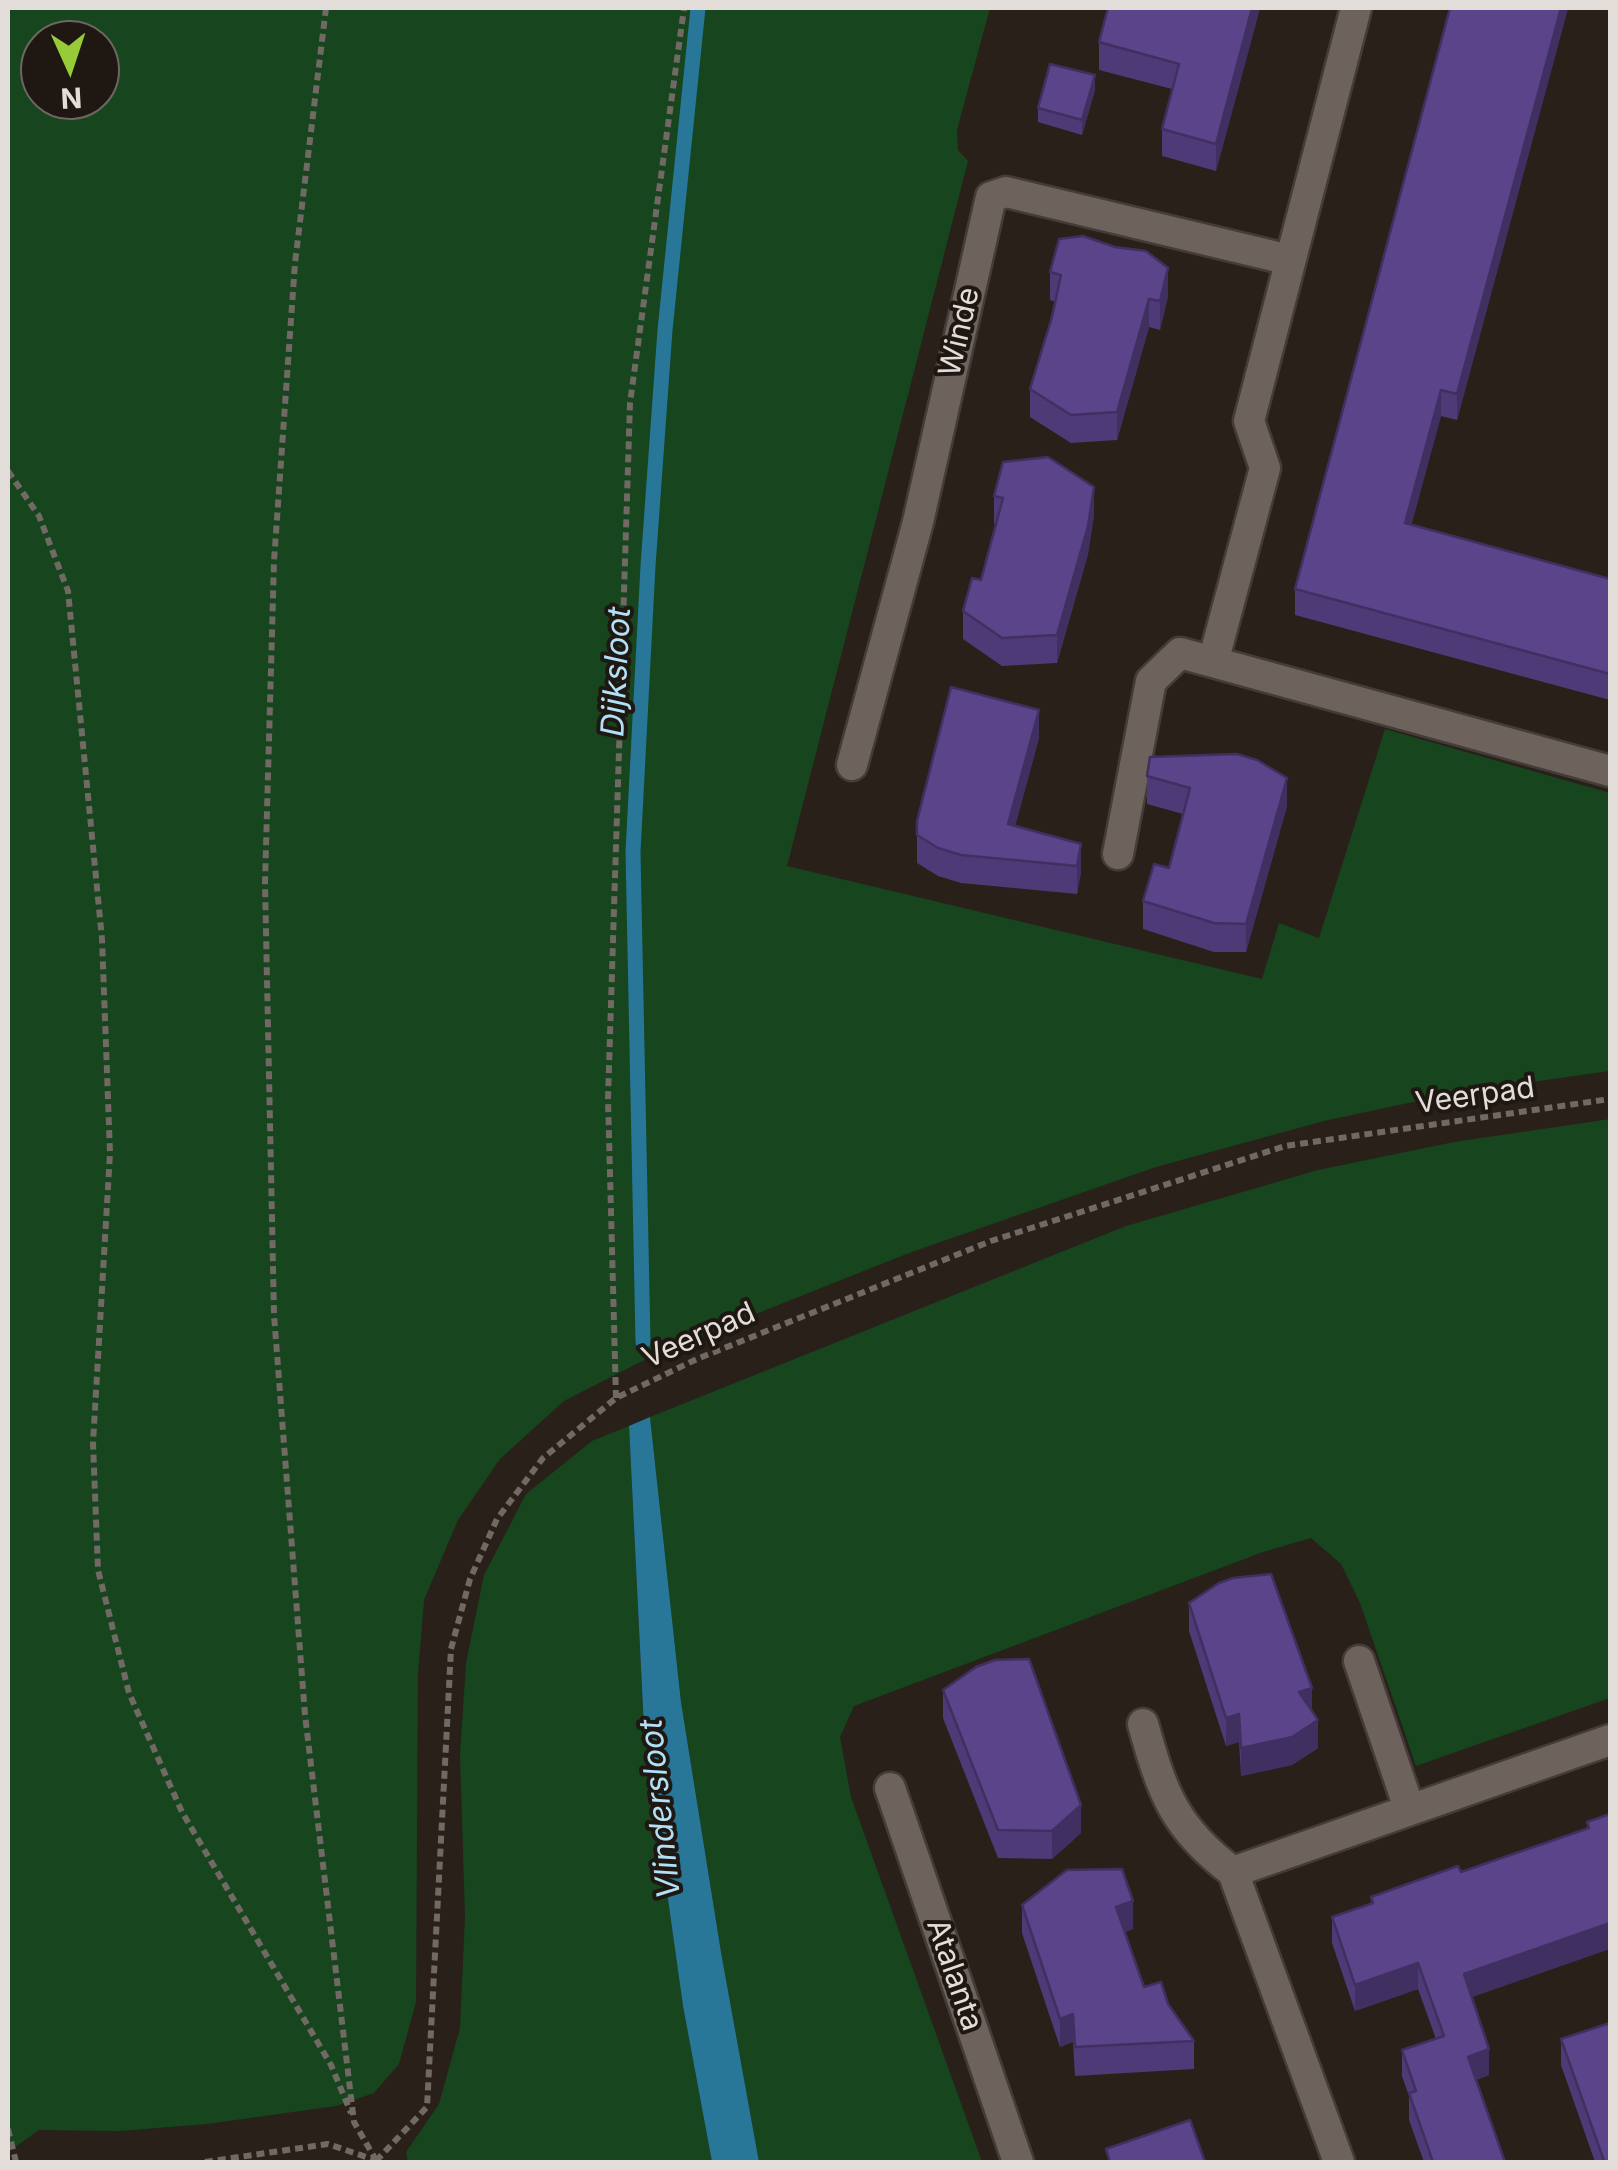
<!DOCTYPE html>
<html>
<head>
<meta charset="utf-8">
<style>
  body { margin:0 }
  #map { position:relative; width:1618px; height:2170px; overflow:hidden; background:#29201a; font-family:Inter,sans-serif }
  canvas { display:block }
  .frame { position:absolute; inset:0; border:10px solid #e3ddd9; pointer-events:none }
  .north { position:absolute; left:20px; top:20px; width:100px; height:100px; box-sizing:border-box; background:#1f1711; border:2px solid #6d6661; border-radius:50%; rotate:177deg; font-size:28px; font-weight:700; line-height:40px; text-align:center; color:#e3ddd9 }
  .north::after { content:''; display:block; margin:auto; width:35px; height:45px; background:#97cc38; clip-path:polygon(50% 0,100% 100%,50% 72%,0 100%) }
</style>
</head>
<body>
<div id="map">
<canvas width="1618" height="2170"></canvas>
<div class="frame"></div>
<div class="north">N</div>
</div>
<script>
const ctx = document.querySelector('canvas').getContext('2d');
ctx.lineJoin = 'round';
function paint(path, color) {
  ctx.fillStyle = color;
  ctx.fill(path, 'evenodd');
}
function trace(path, color, width, dash) {
  ctx.strokeStyle = color;
  ctx.lineWidth = width;
  ctx.lineCap = dash ? 'butt' : 'round';
  ctx.setLineDash(dash || []);
  ctx.stroke(path);
}
function write(font, color, halo, rows, align = 'center') {
  ctx.font = font + ' Inter,sans-serif';
  ctx.lineWidth = 8;
  ctx.setLineDash([]);
  ctx.textBaseline = 'middle';
  ctx.strokeStyle = halo;
  ctx.fillStyle = color;
  for (const [text, x, y, turn = 0] of rows) {
    ctx.save();
    ctx.translate(x, y);
    ctx.rotate((+turn || 0) * Math.PI / 180);
    ctx.textAlign = isNaN(turn) ? turn : align;
    if (halo) ctx.strokeText(text, 0, 0);
    ctx.fillText(text, 0, 0);
    ctx.restore();
  }
}
paint(new Path2D(`
  M 8,8 L 990,8 L 957,130 L 958,150 L 968,161 L 787,866 L 1262,979 L 1279,923 L 1319,938 L 1385,729 L 1610,793 L 1610,1071 L 1460,1092 L 1324,1121 L 1156,1167 L 909,1253 L 658,1353 L 564,1401 L 500,1459 L 458,1520 L 424,1600 L 418,1674 L 416,2002 L 399,2064 L 374,2093 L 336,2106 L 207,2124 L 120,2131 L 39,2130 L 8,2152 ZM 40,40 L 100,40 L 100,100 L 40,100 Z
  M 1610,1119 L 1610,1698 L 1416,1766 L 1360,1603 L 1341,1564 L 1311,1538 L 1263,1552 L 854,1706 L 840,1737 L 851,1797 L 982,2162 L 759,2162 L 721,1952 L 681,1702 L 650,1417 L 1126,1226 L 1318,1170 L 1454,1142 Z
  M 629,1426 L 644,1729 L 683,2006 L 712,2162 L 408,2162 L 406,2152 L 439,2104 L 460,2028 L 465,1916 L 460,1754 L 466,1663 L 484,1575 L 526,1494 L 592,1441 Z`), '#16451e');
paint(new Path2D(`
  M 650,1417 L 681,1702 L 721,1952 L 759,2162 L 712,2162 L 683,2006 L 644,1729 L 629,1426 Z`), '#287698');
trace(new Path2D(`
  M 643,1342 L 633,852 L 648,566 L 665,330 L 698,8`), '#287698', 15);
const minor = new Path2D(`
  M 1356,8 L 1249,421 L 1265,468 L 1213,662 L 1610,771
  M 852,765 L 918,522 L 991,197 L 1006,192 L 1290,260
  M 1118,854 L 1151,681 L 1180,653 L 1213,662
  M 1359,1661 L 1409,1808
  M 1143,1724 C 1162,1792 1174,1828 1233,1872
  M 890,1788 L 1018,2162
  M 1339,2162 L 1233,1872 L 1610,1740`);
trace(minor, '#443c38', 35);
trace(new Path2D(`
  M 326,8 L 295,263 L 274,561 L 265,883 L 274,1315 L 305,1715 L 354,2122 L 377,2162
  M 8,471 L 39,516 L 68,591 L 102,939 L 110,1153 L 93,1443 L 98,1570 L 129,1693 L 182,1812 L 331,2065 L 351,2113
  M 616,1398 L 608,1099 L 630,403 L 684,8
  M 8,2129 L 16,2162
  M 376,2161 L 427,2107 L 451,1649 L 470,1579 L 497,1519 L 543,1458 L 616,1398 L 697,1359 L 991,1241 L 1285,1146 L 1610,1099
  M 205,2162 L 328,2144 L 375,2160`), '#716964', 6, [8, 5]);
trace(minor, '#6e635c', 30);
paint(new Path2D(`
  M 1108,8 L 1260,8 L 1216,171 L 1162,156 L 1162,129 L 1172,89 L 1099,70 L 1099,42 Z
  M 1450,8 L 1568,8 L 1457,420 L 1441,416 L 1411,525 L 1610,579 L 1610,700 L 1295,615 L 1295,589 Z
  M 1095,90 L 1082,135 L 1038,122 L 1038,108 Z
  M 1050,272 L 1168,296 L 1160,330 L 1149,327 L 1117,440 L 1071,443 L 1030,417 L 1030,389 L 1052,317 L 1056,302 L 1050,300 Z
  M 994,496 L 1094,515 L 1088,554 L 1057,663 L 1002,666 L 963,639 L 963,611 L 981,580 L 996,524 L 994,524 Z
  M 1039,738 L 1015,826 L 1081,844 L 1081,872 L 1077,894 L 961,883 L 938,876 L 917,863 L 917,821 Z
  M 1147,776 L 1287,806 L 1246,952 L 1214,952 L 1143,929 L 1143,901 L 1169,868 L 1183,814 L 1147,804 Z
  M 1189,1603 L 1312,1710 L 1318,1748 L 1292,1765 L 1241,1776 L 1239,1742 L 1226,1746 L 1189,1631 Z
  M 943,1690 L 1081,1833 L 1052,1859 L 998,1858 L 943,1718 Z
  M 1610,1814 L 1472,1997 L 1489,2075 L 1476,2080 L 1505,2162 L 1424,2162 L 1409,2120 L 1409,2096 L 1402,2076 L 1402,2050 L 1436,2039 L 1418,1989 L 1355,2011 L 1332,1943 L 1332,1917 L 1371,1904 L 1371,1897 L 1461,1872 L 1587,1828 L 1587,1822 Z
  M 1022,1905 L 1133,1929 L 1125,1932 L 1144,1987 L 1168,2004 L 1194,2041 L 1194,2069 L 1075,2076 L 1073,2042 L 1060,2047 L 1022,1933 Z
  M 1561,2039 L 1610,2162 L 1595,2162 L 1561,2065 Z`), '#4e3a77');
paint(new Path2D(`
  M 1252,8 L 1260,8 L 1216,171 L 1216,144 Z
  M 1561,8 L 1568,8 L 1457,420 L 1457,394 Z
  M 1095,75 L 1095,90 L 1082,135 L 1082,120 Z
  M 1168,268 L 1168,296 L 1160,330 L 1160,301 Z
  M 1149,299 L 1149,327 L 1117,440 L 1117,412 Z
  M 1441,390 L 1441,416 L 1405,549 L 1405,523 Z
  M 1094,487 L 1094,515 L 1088,554 L 1057,663 L 1057,635 Z
  M 1039,710 L 1039,738 L 1008,853 L 1008,824 Z
  M 1287,778 L 1287,806 L 1246,952 L 1246,924 Z
  M 1081,844 L 1081,872 L 1077,894 L 1077,866 Z
  M 1312,1688 L 1312,1716 L 1299,1692 Z
  M 1239,1714 L 1239,1742 L 1226,1746 L 1226,1718 Z
  M 1318,1720 L 1318,1748 L 1292,1765 L 1241,1776 L 1241,1748 Z
  M 1081,1805 L 1081,1833 L 1052,1859 L 1052,1831 Z
  M 1133,1901 L 1133,1929 L 1116,1935 L 1116,1907 Z
  M 1610,1923 L 1610,1949 L 1464,2000 L 1464,1974 Z
  M 1418,1963 L 1418,1989 L 1355,2011 L 1355,1985 Z
  M 1073,2014 L 1073,2042 L 1060,2047 L 1060,2019 Z
  M 1489,2049 L 1489,2075 L 1468,2083 L 1468,2057 Z`), '#403061');
const building = new Path2D(`
  M 1108,8 L 1252,8 L 1216,144 L 1162,129 L 1179,64 L 1099,42 Z
  M 1450,8 L 1561,8 L 1457,394 L 1441,390 L 1405,523 L 1610,579 L 1610,674 L 1295,589 Z
  M 1050,64 L 1095,75 L 1082,120 L 1038,108 Z
  M 1083,236 L 1115,247 L 1146,251 L 1168,268 L 1160,301 L 1149,299 L 1117,412 L 1071,415 L 1030,389 L 1052,317 L 1061,275 L 1050,272 L 1059,239 Z
  M 1048,457 L 1094,487 L 1088,526 L 1057,635 L 1002,638 L 963,611 L 972,578 L 981,580 L 1003,498 L 994,496 L 1003,462 Z
  M 951,687 L 1039,710 L 1008,824 L 1081,844 L 1077,866 L 961,855 L 938,848 L 917,835 L 917,821 Z
  M 1237,754 L 1257,760 L 1287,778 L 1246,924 L 1214,923 L 1143,901 L 1154,864 L 1169,868 L 1190,788 L 1147,776 L 1150,757 Z
  M 1271,1574 L 1312,1688 L 1299,1692 L 1318,1720 L 1292,1737 L 1241,1748 L 1239,1714 L 1226,1718 L 1189,1603 L 1219,1583 L 1233,1578 Z
  M 1029,1659 L 1081,1805 L 1052,1831 L 998,1830 L 943,1690 L 976,1667 L 995,1660 Z
  M 1610,1814 L 1610,1923 L 1464,1974 L 1489,2049 L 1468,2057 L 1505,2162 L 1433,2162 L 1409,2093 L 1416,2091 L 1402,2050 L 1444,2036 L 1418,1963 L 1355,1985 L 1332,1917 L 1373,1903 L 1371,1897 L 1458,1866 L 1461,1872 L 1589,1828 L 1587,1822 Z
  M 1122,1869 L 1133,1901 L 1116,1907 L 1144,1987 L 1161,1982 L 1168,2004 L 1194,2041 L 1075,2047 L 1073,2014 L 1060,2019 L 1022,1905 L 1067,1870 Z
  M 1610,2023 L 1610,2162 L 1599,2162 L 1604,2161 L 1561,2039 Z
  M 1190,2120 L 1205,2162 L 1110,2162 L 1106,2149 Z`);
paint(building, '#5b448a');
trace(building, '#403061', 2.5);
write('30px', '#e3ddd9', '#1f1711', [
  ["Winde",960,332,-77],
  ["Veerpad",1475,1096,-8],
  ["Veerpad",699,1336,-24],
  ["Atalanta",954,1975,71]
]);
write('italic 32px', '#b2e0f7', '#1f1711', [
  ["Dijksloot",617,672,-87],
  ["Vlindersloot",661,1809,-96]
]);
</script>
</body>
</html>
